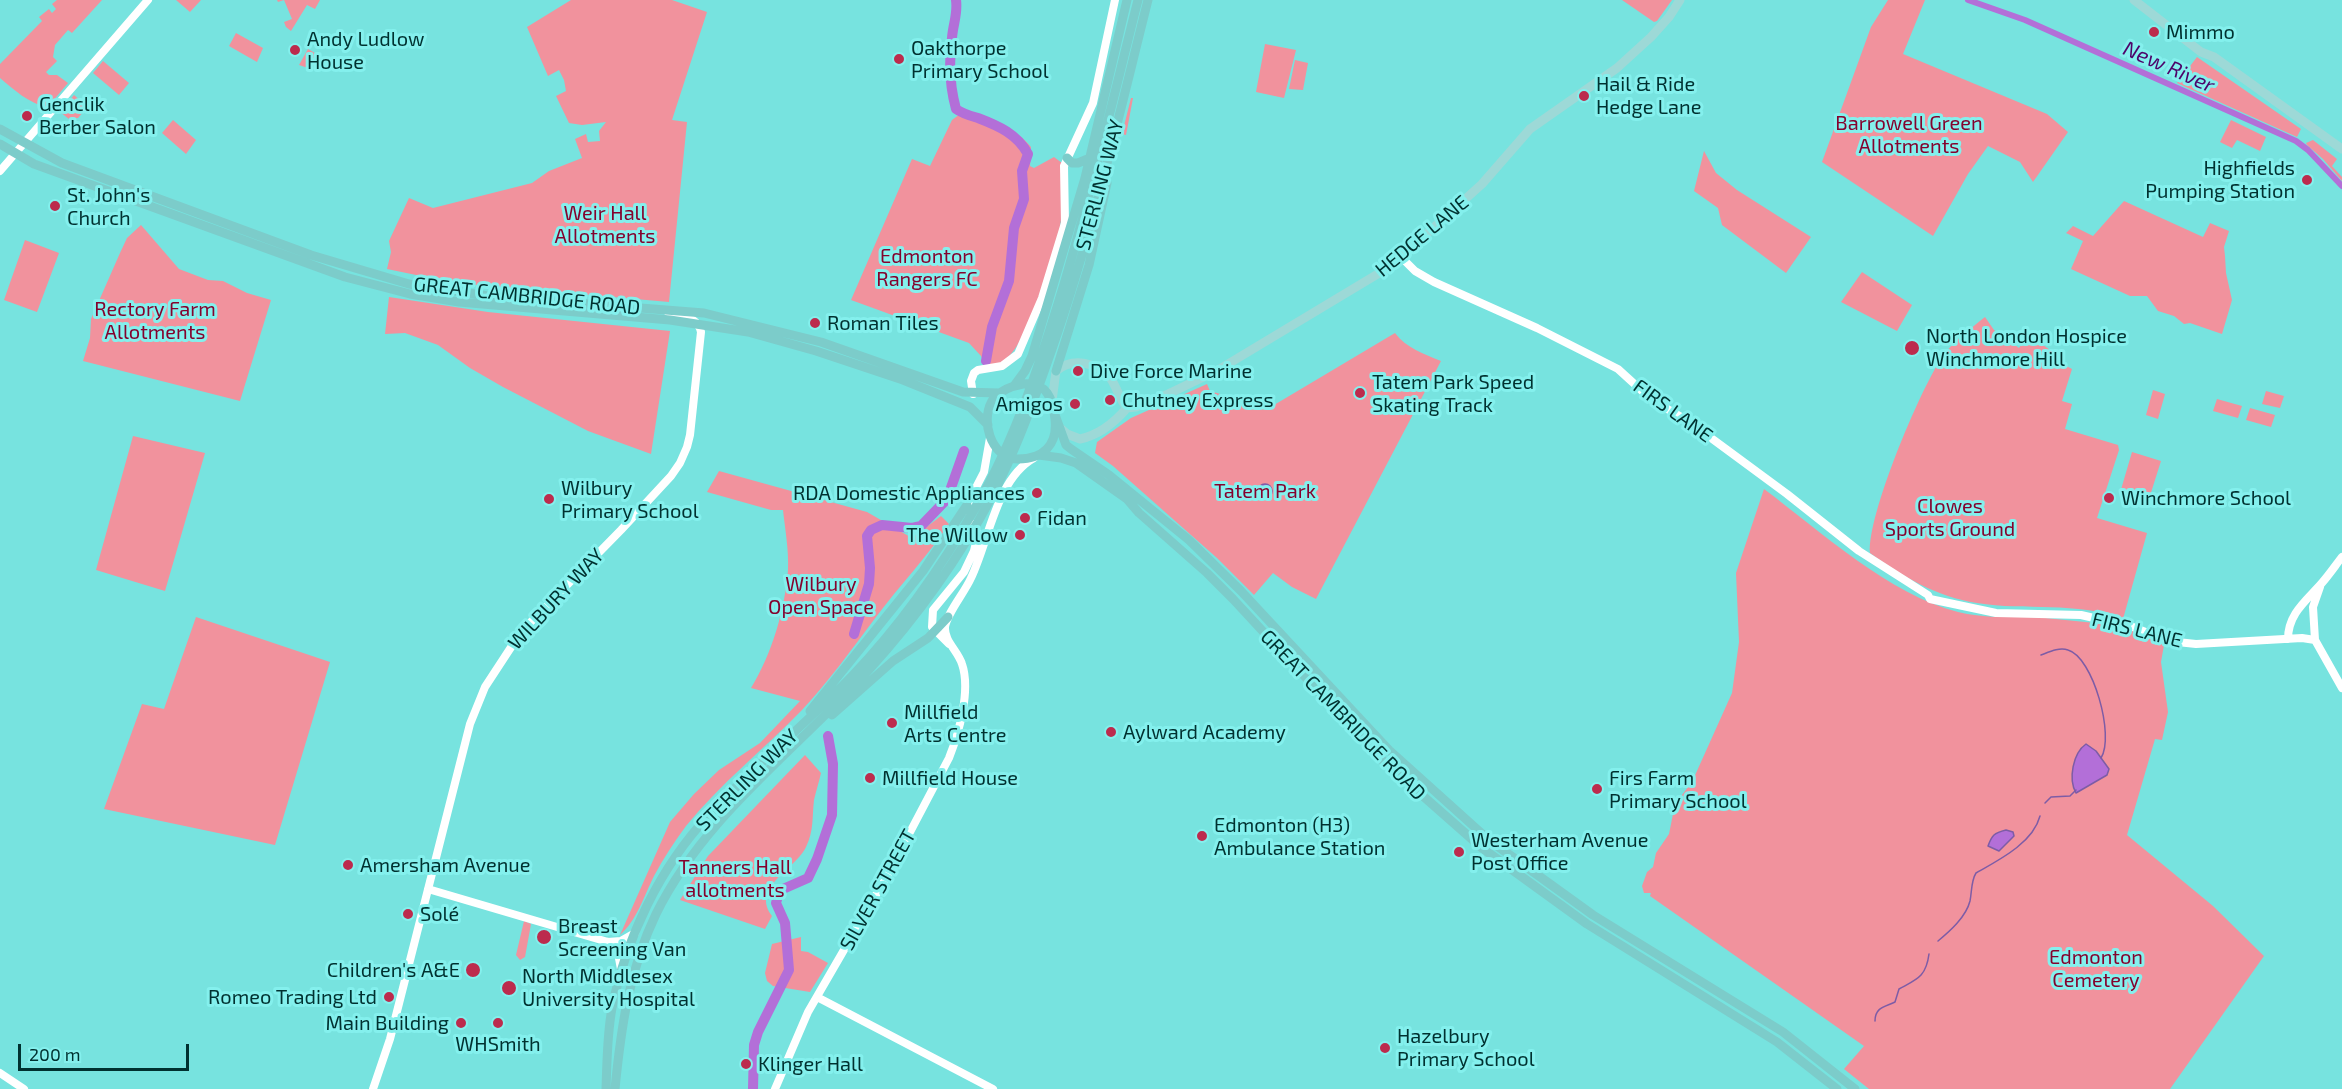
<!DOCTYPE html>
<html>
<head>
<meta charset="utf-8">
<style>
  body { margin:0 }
  #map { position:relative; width:2342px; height:1089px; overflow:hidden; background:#77e3df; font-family:"Exo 2",sans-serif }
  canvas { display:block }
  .scale { position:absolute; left:18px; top:1044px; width:171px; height:27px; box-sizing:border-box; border:3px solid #003130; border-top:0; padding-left:8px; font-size:18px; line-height:21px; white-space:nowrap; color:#003130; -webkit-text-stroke:4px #84f0ed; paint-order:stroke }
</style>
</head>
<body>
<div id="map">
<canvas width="2342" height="1089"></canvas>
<div class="scale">200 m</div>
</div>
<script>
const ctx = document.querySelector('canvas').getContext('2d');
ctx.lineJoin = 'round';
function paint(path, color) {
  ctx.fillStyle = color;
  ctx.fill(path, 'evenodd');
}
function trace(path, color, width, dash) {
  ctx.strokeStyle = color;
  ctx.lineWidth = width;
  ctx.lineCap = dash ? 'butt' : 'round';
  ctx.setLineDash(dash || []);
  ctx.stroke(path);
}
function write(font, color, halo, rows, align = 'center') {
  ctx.font = font + ' "Exo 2",sans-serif';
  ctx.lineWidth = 6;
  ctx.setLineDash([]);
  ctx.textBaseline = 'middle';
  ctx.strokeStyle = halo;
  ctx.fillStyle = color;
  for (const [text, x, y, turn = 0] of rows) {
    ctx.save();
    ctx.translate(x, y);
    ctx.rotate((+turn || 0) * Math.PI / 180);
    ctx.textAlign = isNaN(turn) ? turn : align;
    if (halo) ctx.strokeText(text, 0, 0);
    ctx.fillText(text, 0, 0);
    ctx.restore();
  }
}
paint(new Path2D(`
  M 57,0 L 102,0 L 72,33 L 68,30 L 55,45 L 53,57 L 57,61 L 46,72 L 49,75 L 57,75 L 68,83 L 47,108 C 28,102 15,91 0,78 L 0,64 L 42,21 L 39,17 L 49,9 L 52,13 L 56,9 L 52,4 Z
  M 176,0 L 201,0 L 190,12 Z
  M 277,0 L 320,0 L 315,9 L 307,5 L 291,31 L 286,27 L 284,22 L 292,19 L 284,0 L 278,2 Z
  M 571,0 L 672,0 L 707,12 L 672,120 L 687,122 L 669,302 L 455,283 L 387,269 L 391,252 L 389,241 L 409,198 L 433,208 L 532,183 L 549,171 L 582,158 L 575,139 L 586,134 L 588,142 L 600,141 L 599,131 L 606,122 L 582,125 L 569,123 L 556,96 L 566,91 L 564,80 L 559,70 L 548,76 L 527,27 Z
  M 1622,0 L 1672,0 L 1657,21 L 1654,22 Z
  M 1888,0 L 1925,0 L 1903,54 L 2047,114 L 2068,132 L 2033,182 L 2020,162 L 1988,146 L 1968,174 L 1933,236 L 1822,162 L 1871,27 Z
  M 236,33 L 263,48 L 257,62 L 229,46 Z
  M 1265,44 L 1296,50 L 1284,98 L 1256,92 Z
  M 308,49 L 320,56 L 316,65 L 308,68 L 299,65 Z
  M 2197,57 L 2301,129 L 2297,137 L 2177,83 Z
  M 1295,60 L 1308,63 L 1303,90 L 1289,89 Z
  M 103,61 L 129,83 L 119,95 L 93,73 Z
  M 74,95 L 82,102 L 84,111 L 78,118 L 69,119 L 60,112 Z
  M 1131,98 L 1133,98 L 1126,135 L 1122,134 Z
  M 964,111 C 990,119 1014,126 1031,147 L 1030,166 L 1034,168 L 1054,157 L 1062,163 C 1060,184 1064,205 1060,227 C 1055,257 1028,344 1004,361 C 999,365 992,365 986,366 L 981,356 L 969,343 L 851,300 L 912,159 L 930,166 L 952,120 Z
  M 173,120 L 196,140 L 186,154 L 162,133 Z
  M 2231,120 L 2266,137 L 2260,151 L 2237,140 L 2232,148 L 2220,142 Z
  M 2313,140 L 2337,159 L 2332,166 L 2342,177 L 2342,181 L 2323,159 L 2307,145 L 2306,143 Z
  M 1704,151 L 1716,173 L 1737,190 L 1811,237 L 1786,273 L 1722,225 L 1718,208 L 1694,191 Z
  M 2124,201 L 2203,237 L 2210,223 L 2229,231 L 2224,247 L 2225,256 L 2226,273 L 2232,300 L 2222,334 L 2190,323 L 2184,324 L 2174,316 L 2158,311 L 2147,296 L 2130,296 L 2071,269 L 2083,241 L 2066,233 L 2073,226 L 2093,236 Z
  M 141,225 L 179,269 L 208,280 L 223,281 L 247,293 L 271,300 L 240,401 L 83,361 L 90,338 L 91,319 L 120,253 L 127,238 Z
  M 25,240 L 59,253 L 37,312 L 4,300 Z
  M 1862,272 L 1912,305 L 1897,331 L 1841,302 Z
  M 389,297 L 488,312 L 670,331 L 651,454 L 588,431 L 503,387 L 470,368 L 438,345 L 405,333 L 385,334 Z
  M 1985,317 L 1994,330 L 2019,348 L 2028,334 L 2061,358 L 2059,362 L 2072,369 L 2062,401 L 2072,404 L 2065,429 L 2118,445 L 2119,450 L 2097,518 L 2147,533 L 2123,619 C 2076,601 2026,611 1977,603 C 1937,597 1903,577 1870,553 C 1867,516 1919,392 1941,359 C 1952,342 1969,330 1985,317 Z
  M 1395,333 C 1406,348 1424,354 1441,361 L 1316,599 L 1292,587 L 1273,573 L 1254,595 L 1217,558 L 1113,466 L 1095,453 L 1097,442 L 1131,418 L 1207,384 L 1210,391 L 1269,408 Z
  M 2153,390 L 2165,394 L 2158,419 L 2146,415 Z
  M 2266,391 L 2284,396 L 2280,408 L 2262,404 Z
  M 2217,399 L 2242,406 L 2238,418 L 2213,411 Z
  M 2250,408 L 2275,415 L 2271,427 L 2246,420 Z
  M 133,436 L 205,453 L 165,591 L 96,570 Z
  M 2132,452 L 2161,461 L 2148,502 L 2120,493 Z
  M 719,471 L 867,512 L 912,538 L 941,516 L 949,524 C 927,557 900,585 876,617 C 852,649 829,681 802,710 C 764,749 720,784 686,826 C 674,842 663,859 654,876 C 644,896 637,920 620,935 L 670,822 L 694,794 L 719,770 L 760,743 L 800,701 L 751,688 C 772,654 785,609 788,570 C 789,550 785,529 783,510 L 771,510 L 707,492 Z
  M 1764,489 C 1820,531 1890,595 1958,612 C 1970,615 1983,616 1995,617 L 1996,613 L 2105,624 L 2136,632 L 2164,645 L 2161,662 L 2168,712 L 2162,740 L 2155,739 L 2127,835 L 2213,906 L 2264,956 L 2170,1089 L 1869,1089 L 1844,1069 L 1864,1046 L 1650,896 L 1651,893 L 1644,893 L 1642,886 L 1647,872 L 1653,867 L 1656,853 L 1669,834 L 1675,804 L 1692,782 L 1732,693 L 1739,642 L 1736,573 Z
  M 196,617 L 330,662 L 275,845 L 104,809 L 142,704 L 164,709 Z
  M 805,755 L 821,773 C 819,782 816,791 814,800 C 812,817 814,831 806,847 C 796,869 750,887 772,916 L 765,929 L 680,900 L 708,856 Z
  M 524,921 L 531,924 L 525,957 L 520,960 L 516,955 Z
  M 801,937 L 801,951 L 808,952 L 828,963 L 810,992 L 773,986 L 767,981 L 765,973 L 772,944 Z`), '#f1929d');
const water = new Path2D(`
  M1258 491a7 7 0 1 1 14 0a7 7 0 1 1-14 0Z
  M 2086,744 L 2096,751 L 2109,769 L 2107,775 L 2076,793 C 2068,779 2073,753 2086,744 Z
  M 2006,830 L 2013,832 L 2014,836 L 1999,851 L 1988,846 C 1992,835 1994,833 2006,830 Z`);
paint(water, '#b36fd8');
trace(water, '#7d5ca6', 1.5);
trace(new Path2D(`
  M 2041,655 C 2049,652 2059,647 2068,650 C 2093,657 2115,736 2101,758
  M 2045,803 L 2051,797 L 2070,796 L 2076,790
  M 1938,941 C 1950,931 1966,917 1970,901 C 1972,891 1971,881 1976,873 C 1999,860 2033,843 2040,816
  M 1875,1021 C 1875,1007 1885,1007 1895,1002 L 1899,989 C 1917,979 1926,977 1929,954`), '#7d5ca6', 1.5);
trace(new Path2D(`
  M 1968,0 L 2025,20 L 2296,141 L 2308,150 L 2342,186`), '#b36fd8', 6);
trace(new Path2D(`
  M 956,0 C 958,14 953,24 952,38 C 949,60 950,87 956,109 C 963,114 971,116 978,118 C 999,126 1017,134 1028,154 L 1022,171 L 1024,199 L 1014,228 L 1009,281 L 992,327 L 986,361
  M 854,634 L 869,584 L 870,568 L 867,536 L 871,530 L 882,525 L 912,528 L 921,526 L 947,499 L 964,451
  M 753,1089 L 754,1045 L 758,1032 L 789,970 L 785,923 L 776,903 L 778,896 L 783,889 L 808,878 L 817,859 L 832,815 L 833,764 L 828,736`), '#b36fd8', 10);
trace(new Path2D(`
  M 0,171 L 148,0
  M 1402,258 L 1415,271 L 1434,282 L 1537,328 L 1618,369 L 1652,400 L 1688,421 L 1787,494 L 1859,551 L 1928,595 L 1930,599 L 1996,613 L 2081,615 L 2133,627 L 2168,641 L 2196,644 L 2302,638 L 2315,640 L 2342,688
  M 973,394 L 971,381 L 974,373 L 978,370 L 1002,366 L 1018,354 L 1042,298 L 1065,223 L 1064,166 L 1093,103 L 1115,0
  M 966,511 L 967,505 L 984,472 L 990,438
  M 2288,639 C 2288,614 2306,601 2321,584 C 2329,575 2335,566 2342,557
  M 2315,640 L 2313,607 L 2320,587
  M 949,644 L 932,627 L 933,610 L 964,572 L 974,551 L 978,534 L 972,524
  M 428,889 L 608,942 L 621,941 L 635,933
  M 608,942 L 618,953 L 621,969
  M 817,997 L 993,1089
  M 0,1073 L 24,1089
  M 373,1089 L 390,1039 L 470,724 L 485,687 L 521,632 L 621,530 L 671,476 L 680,463 L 687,447 L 690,435 L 701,332 C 698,316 681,317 668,312
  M 775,1089 L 808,1012 L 888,874 L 949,758 C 959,733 971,690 962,664 C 958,651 944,641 945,627 C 947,613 965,592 971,578 C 989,541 996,479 1034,458`), '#fff', 8);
trace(new Path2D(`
  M 2134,0 L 2201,52 L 2214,57 L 2342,149
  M 1052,401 L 1056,371 C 1073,357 1097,362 1111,379 C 1117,388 1120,400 1127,408
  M 1060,428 L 1067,434 L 1080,439 C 1099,435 1115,422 1127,408 L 1136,407 L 1166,395 L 1218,370 L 1391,266 L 1482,184 L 1530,129 L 1617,68 L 1651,37 L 1669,17 L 1680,0`), '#9dd9d7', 9);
trace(new Path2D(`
  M 0,129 L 62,163 L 311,255 L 409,284 L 488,296 L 704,313 L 821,342 L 963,392 L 999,393
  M 0,144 L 34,164 L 345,277 L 410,294 L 459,302 L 670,320 L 748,332 L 816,351 L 903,380 L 970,407 L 988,425
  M 1067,158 L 1072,163 L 1078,163 L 1090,158
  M 1056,371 L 1089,265 L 1107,183
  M 1023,384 C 1047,382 1053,399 1055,419 C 1058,445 1043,459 1018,459 C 990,459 979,417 994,398 C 1002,389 1012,386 1023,384 Z
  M 1014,386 L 1025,371 L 1032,356 L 1085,178 L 1127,0
  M 1054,412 L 1066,445 L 1071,449 L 1109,475 L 1189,540 L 1241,591 L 1389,750 L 1489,840 L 1593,915 L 1783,1032 L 1855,1089
  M 1039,455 L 1061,458 L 1076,463 L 1127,499 L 1139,513 L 1207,573 L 1233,599 L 1381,759 L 1482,848 L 1587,924 L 1777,1042 L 1837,1089
  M 810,711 L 923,571 L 967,505
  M 832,715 L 893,661 L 928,638 L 948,617
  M 606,1089 C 607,1062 607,1035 612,1008 C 626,938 660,867 709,815 C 754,766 806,724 852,676 C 902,624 942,566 977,505 C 1017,435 1041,360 1064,284 C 1092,190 1114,95 1138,0
  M 615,1089 C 621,1028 629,970 656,914 C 701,823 782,761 851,689 C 900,638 943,582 979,520 C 1007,472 1027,420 1046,366 C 1089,247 1117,123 1148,0`), '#7cccca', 9);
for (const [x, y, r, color] of [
  [2154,32,6,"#bc2b4d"],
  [295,50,6,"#bc2b4d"],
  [899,59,6,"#bc2b4d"],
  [1584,96,6,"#bc2b4d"],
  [27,116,6,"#bc2b4d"],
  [2307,180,6,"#bc2b4d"],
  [55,206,6,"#bc2b4d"],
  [815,323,6,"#bc2b4d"],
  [1912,348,8,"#bc2b4d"],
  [1078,371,6,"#bc2b4d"],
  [1360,393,6,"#bc2b4d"],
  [1110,400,6,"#bc2b4d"],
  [1075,404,6,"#bc2b4d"],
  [1037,493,6,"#bc2b4d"],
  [2109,498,6,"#bc2b4d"],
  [549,499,6,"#bc2b4d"],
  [1025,518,6,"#bc2b4d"],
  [1020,535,6,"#bc2b4d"],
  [892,723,6,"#bc2b4d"],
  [1111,732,6,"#bc2b4d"],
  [870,778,6,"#bc2b4d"],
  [1597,789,6,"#bc2b4d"],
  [1202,836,6,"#bc2b4d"],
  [1459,852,6,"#bc2b4d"],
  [348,865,6,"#bc2b4d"],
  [408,914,6,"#bc2b4d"],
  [544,937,8,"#bc2b4d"],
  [473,970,8,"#bc2b4d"],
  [509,988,8,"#bc2b4d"],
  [389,997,6,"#bc2b4d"],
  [461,1023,6,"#bc2b4d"],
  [498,1023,6,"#bc2b4d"],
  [1385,1048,6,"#bc2b4d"],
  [746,1064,6,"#bc2b4d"]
]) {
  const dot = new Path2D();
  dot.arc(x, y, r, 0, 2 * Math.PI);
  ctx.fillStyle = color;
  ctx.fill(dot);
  trace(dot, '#84f0ed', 2);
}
write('20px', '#003130', '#84f0ed', [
  ["Mimmo",2166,32],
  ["Andy Ludlow",307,39],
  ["House",307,62],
  ["Oakthorpe",911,48],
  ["Primary School",911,71],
  ["Hail & Ride",1596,84],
  ["Hedge Lane",1596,107],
  ["Genclik",39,104],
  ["Berber Salon",39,127],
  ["Highfields",2295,168,"right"],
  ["Pumping Station",2295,191,"right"],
  ["St. John's",67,195],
  ["Church",67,218],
  ["Roman Tiles",827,323],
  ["North London Hospice",1926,336],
  ["Winchmore Hill",1926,359],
  ["Dive Force Marine",1090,371],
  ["Tatem Park Speed",1372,382],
  ["Skating Track",1372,405],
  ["Chutney Express",1122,400],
  ["Amigos",1063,404,"right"],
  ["Wilbury",561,488],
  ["Primary School",561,511],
  ["RDA Domestic Appliances",1025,493,"right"],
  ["Winchmore School",2121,498],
  ["Fidan",1037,518],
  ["The Willow",1008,535,"right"],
  ["Millfield",904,712],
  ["Arts Centre",904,735],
  ["Aylward Academy",1123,732],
  ["Millfield House",882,778],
  ["Firs Farm",1609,778],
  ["Primary School",1609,801],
  ["Edmonton (H3)",1214,825],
  ["Ambulance Station",1214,848],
  ["Westerham Avenue",1471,840],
  ["Post Office",1471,863],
  ["Amersham Avenue",360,865],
  ["Solé",420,914],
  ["Breast",558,926],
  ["Screening Van",558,949],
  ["Children's A&E",460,970,"right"],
  ["North Middlesex",522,976],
  ["University Hospital",522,999],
  ["Romeo Trading Ltd",377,997,"right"],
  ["Main Building",449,1023,"right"],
  ["Hazelbury",1397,1036],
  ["Primary School",1397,1059],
  ["WHSmith",498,1044,"center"],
  ["Klinger Hall",758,1064]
], 'left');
write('20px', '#84022d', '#84f0ed', [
  ["Barrowell Green",1909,123],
  ["Allotments",1909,146],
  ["Weir Hall",605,213],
  ["Allotments",605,236],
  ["Edmonton",927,256],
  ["Rangers FC",927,279],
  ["Rectory Farm",155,309],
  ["Allotments",155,332],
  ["Tatem Park",1265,491],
  ["Clowes",1950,506],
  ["Sports Ground",1950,529],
  ["Wilbury",821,584],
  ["Open Space",821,607],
  ["Tanners Hall",735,867],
  ["allotments",735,890],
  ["Edmonton",2096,957],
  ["Cemetery",2096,980]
]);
write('20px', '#003130', '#84f0ed', [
  ["STERLING WAY",1100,185,-75],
  ["HEDGE LANE",1422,236,-40],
  ["GREAT CAMBRIDGE ROAD",527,296,6],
  ["FIRS LANE",1673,411,36],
  ["WILBURY WAY",556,599,-47],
  ["FIRS LANE",2137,630,14],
  ["GREAT CAMBRIDGE ROAD",1343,715,46],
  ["STERLING WAY",747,780,-45],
  ["SILVER STREET",878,890,-61]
]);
write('italic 21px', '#4d0469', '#84f0ed', [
  ["New River",2169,67,24]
]);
</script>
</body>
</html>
